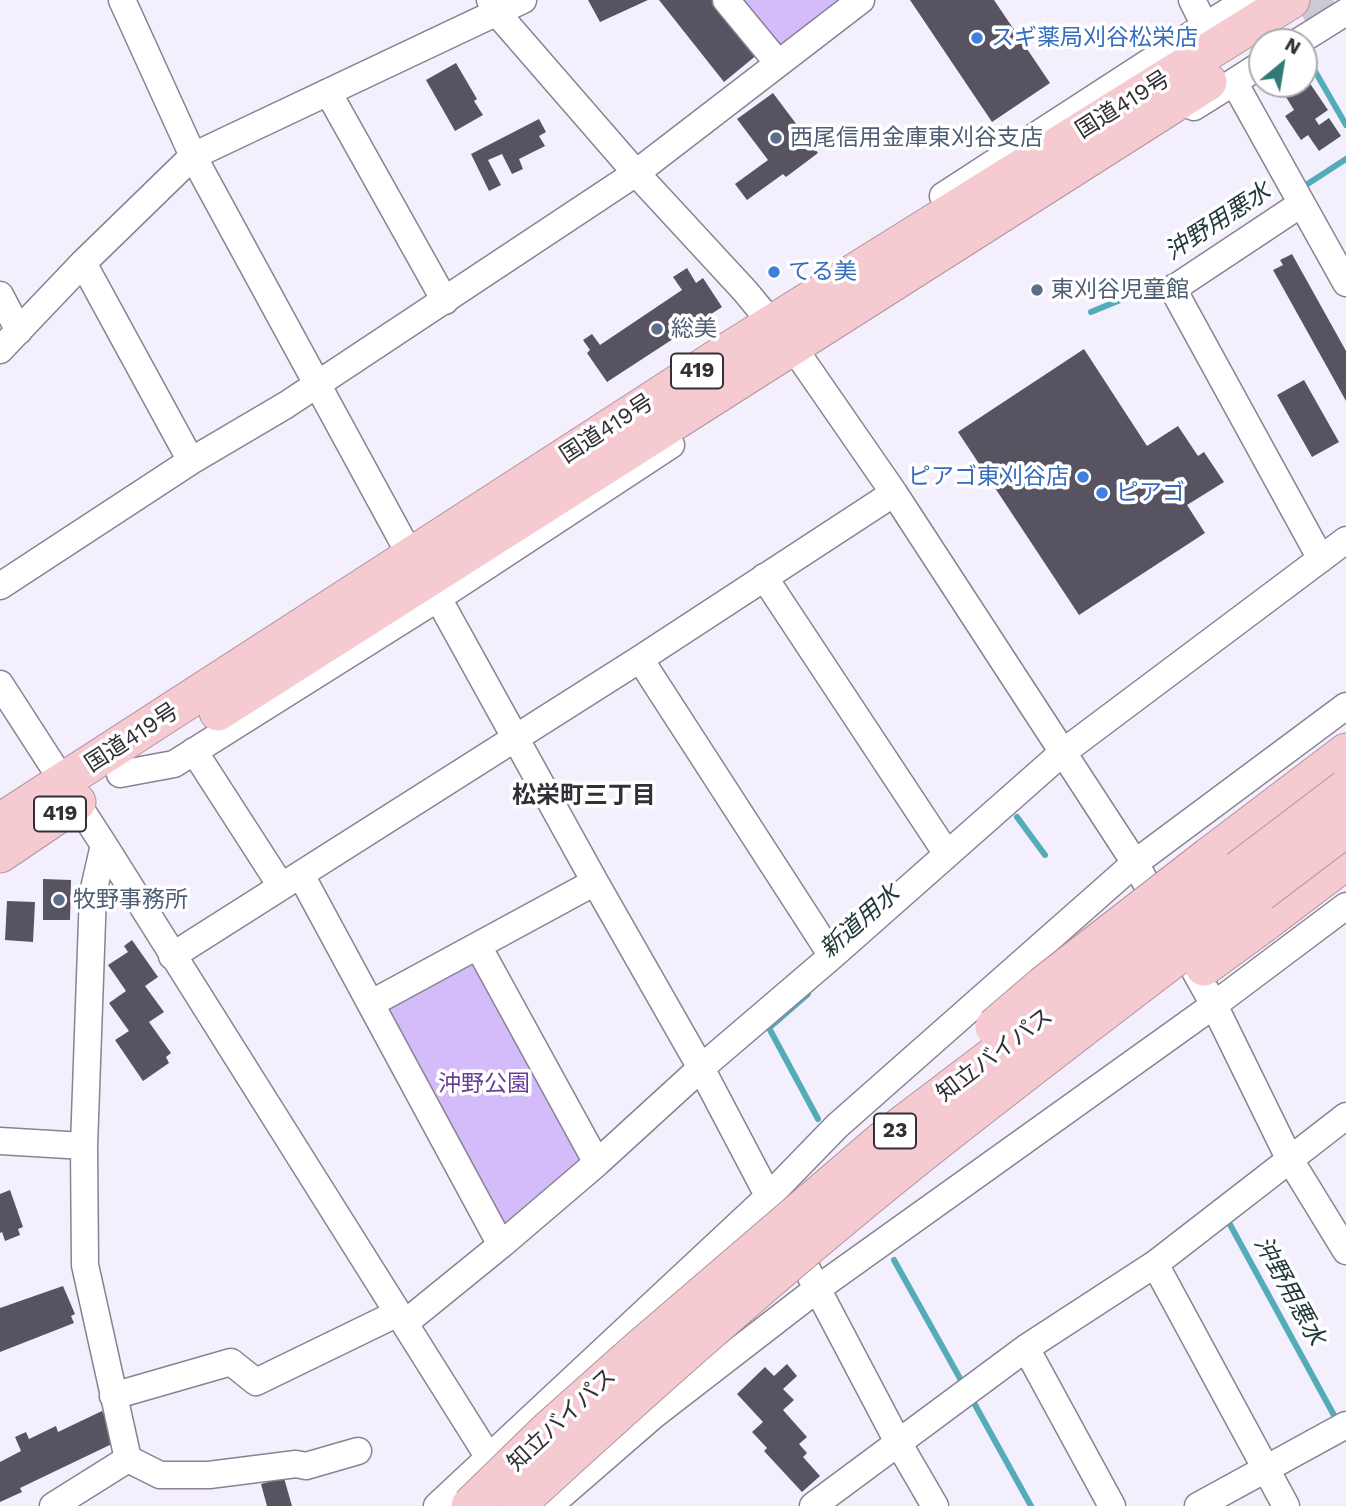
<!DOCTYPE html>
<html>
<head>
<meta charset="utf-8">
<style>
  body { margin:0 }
  #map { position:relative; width:1346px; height:1506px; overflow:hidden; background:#f4effd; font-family:"Work Sans",sans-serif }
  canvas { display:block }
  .north { position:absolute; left:1248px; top:28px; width:70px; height:70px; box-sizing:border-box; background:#fff; border:2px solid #adacaf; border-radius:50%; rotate:30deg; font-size:19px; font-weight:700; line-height:28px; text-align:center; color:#323036 }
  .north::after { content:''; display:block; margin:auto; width:24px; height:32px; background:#307977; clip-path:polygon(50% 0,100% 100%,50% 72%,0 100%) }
</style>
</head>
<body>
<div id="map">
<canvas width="1346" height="1506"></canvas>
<div class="north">N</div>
</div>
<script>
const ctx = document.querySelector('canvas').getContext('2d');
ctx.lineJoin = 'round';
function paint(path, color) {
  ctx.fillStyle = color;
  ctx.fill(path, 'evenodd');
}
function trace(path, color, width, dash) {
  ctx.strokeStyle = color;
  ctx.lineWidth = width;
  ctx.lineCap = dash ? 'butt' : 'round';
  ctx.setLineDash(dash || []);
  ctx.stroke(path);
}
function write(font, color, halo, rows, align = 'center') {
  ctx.font = font + ' "Work Sans","Noto Sans JP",sans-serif';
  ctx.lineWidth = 7;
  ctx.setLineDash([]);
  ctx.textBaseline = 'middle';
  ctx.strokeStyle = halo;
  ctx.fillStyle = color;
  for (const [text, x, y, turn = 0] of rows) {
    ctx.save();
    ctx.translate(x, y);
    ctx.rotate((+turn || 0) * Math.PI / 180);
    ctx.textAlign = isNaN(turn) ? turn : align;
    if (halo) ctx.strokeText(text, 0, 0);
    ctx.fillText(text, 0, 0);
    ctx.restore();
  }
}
paint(new Path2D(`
  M 740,0 L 845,0 L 780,49 Z
  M 469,962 L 478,966 L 582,1155 L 579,1167 L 511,1226 L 502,1222 L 386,1012 L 389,1004 Z`), '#d4bbf9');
trace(new Path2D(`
  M 1308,59 L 1346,125
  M 1306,185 L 1346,159
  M 1091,312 L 1157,285 L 1169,277
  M 1017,817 L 1045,855
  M 808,994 L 769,1028 L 818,1119
  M 1227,1219 L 1336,1419
  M 894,1260 L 962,1382
  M 974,1403 L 1031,1506`), '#53acb8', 6);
paint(new Path2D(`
  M 588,0 L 648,0 L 600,22 Z
  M 659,0 L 714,0 L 758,54 L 724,82 Z
  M 910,0 L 994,0 L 1050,83 L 992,122 Z
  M 456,63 L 477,99 L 474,101 L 483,115 L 455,131 L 426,80 Z
  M 1309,82 L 1328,110 L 1315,119 L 1319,125 L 1329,118 L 1341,136 L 1319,151 L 1308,135 L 1301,140 L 1285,116 L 1294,110 L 1286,97 Z
  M 773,93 L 818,153 L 786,177 L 783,174 L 747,200 L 735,184 L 768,160 L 737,119 Z
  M 539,119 L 546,132 L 539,136 L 545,146 L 519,159 L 523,169 L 512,174 L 502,154 L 488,160 L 501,185 L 489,191 L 471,154 Z
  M 1292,254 L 1346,351 L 1346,401 L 1273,270 L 1283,265 L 1280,260 Z
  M 687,268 L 696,283 L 703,278 L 722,307 L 607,382 L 587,353 L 590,350 L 583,340 L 592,334 L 600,345 L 682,290 L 673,277 Z
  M 1084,349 L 1147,446 L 1178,426 L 1198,456 L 1204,452 L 1224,482 L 1187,505 L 1205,533 L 1079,615 L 958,432 Z
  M 1304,380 L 1339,442 L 1312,457 L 1277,395 Z
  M 43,879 L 71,880 L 70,920 L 43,920 Z
  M 7,901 L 35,902 L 33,942 L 5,940 Z
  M 132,940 L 158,977 L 145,986 L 164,1012 L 149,1022 L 171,1053 L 166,1057 L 169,1063 L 143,1081 L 115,1040 L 129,1031 L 109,1003 L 126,991 L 108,965 L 128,952 L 124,946 Z
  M 10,1190 L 23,1227 L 18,1229 L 20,1235 L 5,1241 L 2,1232 L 0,1233 L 0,1194 Z
  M 63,1286 L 75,1314 L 71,1316 L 74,1323 L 0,1352 L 0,1308 Z
  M 787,1364 L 797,1376 L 783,1389 L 794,1400 L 783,1410 L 807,1437 L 799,1444 L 807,1453 L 803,1457 L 820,1476 L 802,1492 L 764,1451 L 767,1448 L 752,1432 L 763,1422 L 737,1394 L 765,1367 L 774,1376 Z
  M 102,1411 L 109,1425 L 106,1427 L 114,1443 L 20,1488 L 22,1492 L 0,1502 L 0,1462 L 21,1451 L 15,1437 L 26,1432 L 29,1439 L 56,1426 L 58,1432 Z
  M 284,1478 L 292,1506 L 267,1506 L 261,1484 Z`), '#585361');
trace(new Path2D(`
  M 1304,19 L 1333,0`), '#cdc9d5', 37, [37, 18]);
const minor = new Path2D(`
  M 122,0 L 193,156 L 402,540
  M 490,0 L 497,13 L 636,173 L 745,291 L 802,360 L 894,493 L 1135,863 L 1162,912
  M 726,0 L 778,63
  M 1192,0 L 1205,26 L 1247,0
  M 1298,42 L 1346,12
  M 1262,64 L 1234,82 L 1346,283
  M 328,92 L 445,301
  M 1194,107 L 1234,82
  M 943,196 L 1205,26
  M 1301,204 L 1173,289 L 1321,559
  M 83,263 L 191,461
  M 0,295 L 19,331
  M 0,350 L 83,263 L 193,156 L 523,0
  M 764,577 L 947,854
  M 0,586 L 191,461 L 286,405 L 636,173 L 861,0
  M 438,598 L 595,882 L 701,1068 L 899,1444 L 935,1506
  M 640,659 L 832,956
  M 0,684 L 104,845 L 498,1472
  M 194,751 L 281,886
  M 120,774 L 174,764 L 438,598 L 671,445
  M 301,875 L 501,1245
  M 478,946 L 597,1163
  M 1186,955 L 1214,1005 L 1289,1158 L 1346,1251
  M 172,956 L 640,659 L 894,493
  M 372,1003 L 595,882
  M 0,1141 L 84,1146
  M 1155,1264 L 1286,1506
  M 405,1323 L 501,1245 L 597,1163 L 701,1068 L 832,956 L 1062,753 L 1346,540
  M 1026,1348 L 1112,1506
  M 113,1396 L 231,1362 L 256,1382 L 398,1313
  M 128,1459 L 160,1475 L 209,1475 L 296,1464 L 306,1466 L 358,1451
  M 53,1506 L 128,1459 L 85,1265 L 84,1146 L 93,893 L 104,845
  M 437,1506 L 769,1196 L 837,1126 L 1135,863 L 1346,706
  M 549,1506 L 654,1415 L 817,1289 L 1214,1005 L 1346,906
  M 813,1506 L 1026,1348 L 1155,1264 L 1346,1116
  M 1198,1506 L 1346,1425`);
const highway = new Path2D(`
  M 218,712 L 1208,82
  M 0,822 L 728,351 L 1291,0
  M 0,854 L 77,802
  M 1209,856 L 1346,752
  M 1263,924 L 1346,861`);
trace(minor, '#888292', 29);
trace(highway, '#b1949b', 39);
trace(minor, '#fff', 26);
trace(highway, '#f6cad1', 37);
const highwayBridge = new Path2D(`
  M 1204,967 L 1263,924
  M 994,1027 L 1043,985 L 1209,856
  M 470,1506 L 549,1429 L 640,1348 L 886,1137 L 1346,788
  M 516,1506 C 644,1388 774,1272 910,1163 C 1053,1049 1200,939 1346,828`);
trace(highwayBridge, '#b1949b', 39, []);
trace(highwayBridge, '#f6cad1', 37);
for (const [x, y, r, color] of [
  [977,38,7,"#3f7fe0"],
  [776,138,7,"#5c6f8a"],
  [774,272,7,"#3f7fe0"],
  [1037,290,7,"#5c6f8a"],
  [657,329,7,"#5c6f8a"],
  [1083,477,7,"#3f7fe0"],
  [1102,493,7,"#3f7fe0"],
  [59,900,7,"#5c6f8a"]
]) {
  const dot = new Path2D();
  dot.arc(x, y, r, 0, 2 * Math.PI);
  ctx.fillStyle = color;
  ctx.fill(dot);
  trace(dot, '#fff', 2.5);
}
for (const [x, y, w] of [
  [697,371,52],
  [60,814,52],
  [895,1131,42]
]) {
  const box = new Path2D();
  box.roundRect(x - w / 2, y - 17.5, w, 35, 5);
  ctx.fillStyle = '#fff';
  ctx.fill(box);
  trace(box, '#323036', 2);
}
write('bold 21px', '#323036', null, [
  ["419",697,371],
  ["419",60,814],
  ["23",895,1131]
]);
write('23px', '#366cbe', '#fff', [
  ["スギ薬局刈谷松栄店",991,38],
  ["てる美",788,272],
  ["ピアゴ東刈谷店",1069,477,"right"],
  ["ピアゴ",1116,493]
], 'left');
write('23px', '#323036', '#fff', [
  ["国道419号",1123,105,-32],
  ["国道419号",607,429,-33],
  ["国道419号",132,738,-33],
  ["知立バイパス",995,1055,-37],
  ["知立バイパス",562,1420,-43]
]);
write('23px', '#4e5e75', '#fff', [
  ["西尾信用金庫東刈谷支店",790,138],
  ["東刈谷児童館",1051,290],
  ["総美",671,329],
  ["牧野事務所",73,900]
], 'left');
write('23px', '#673d97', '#fff', [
  ["沖野公園",484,1084]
]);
write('italic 24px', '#22393c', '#fff', [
  ["沖野用悪水",1218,222,-33],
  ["新道用水",860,922,-41],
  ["沖野用悪水",1289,1291,61]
]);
write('bold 24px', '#323036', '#fff', [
  ["松栄町三丁目",584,796]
]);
</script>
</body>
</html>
